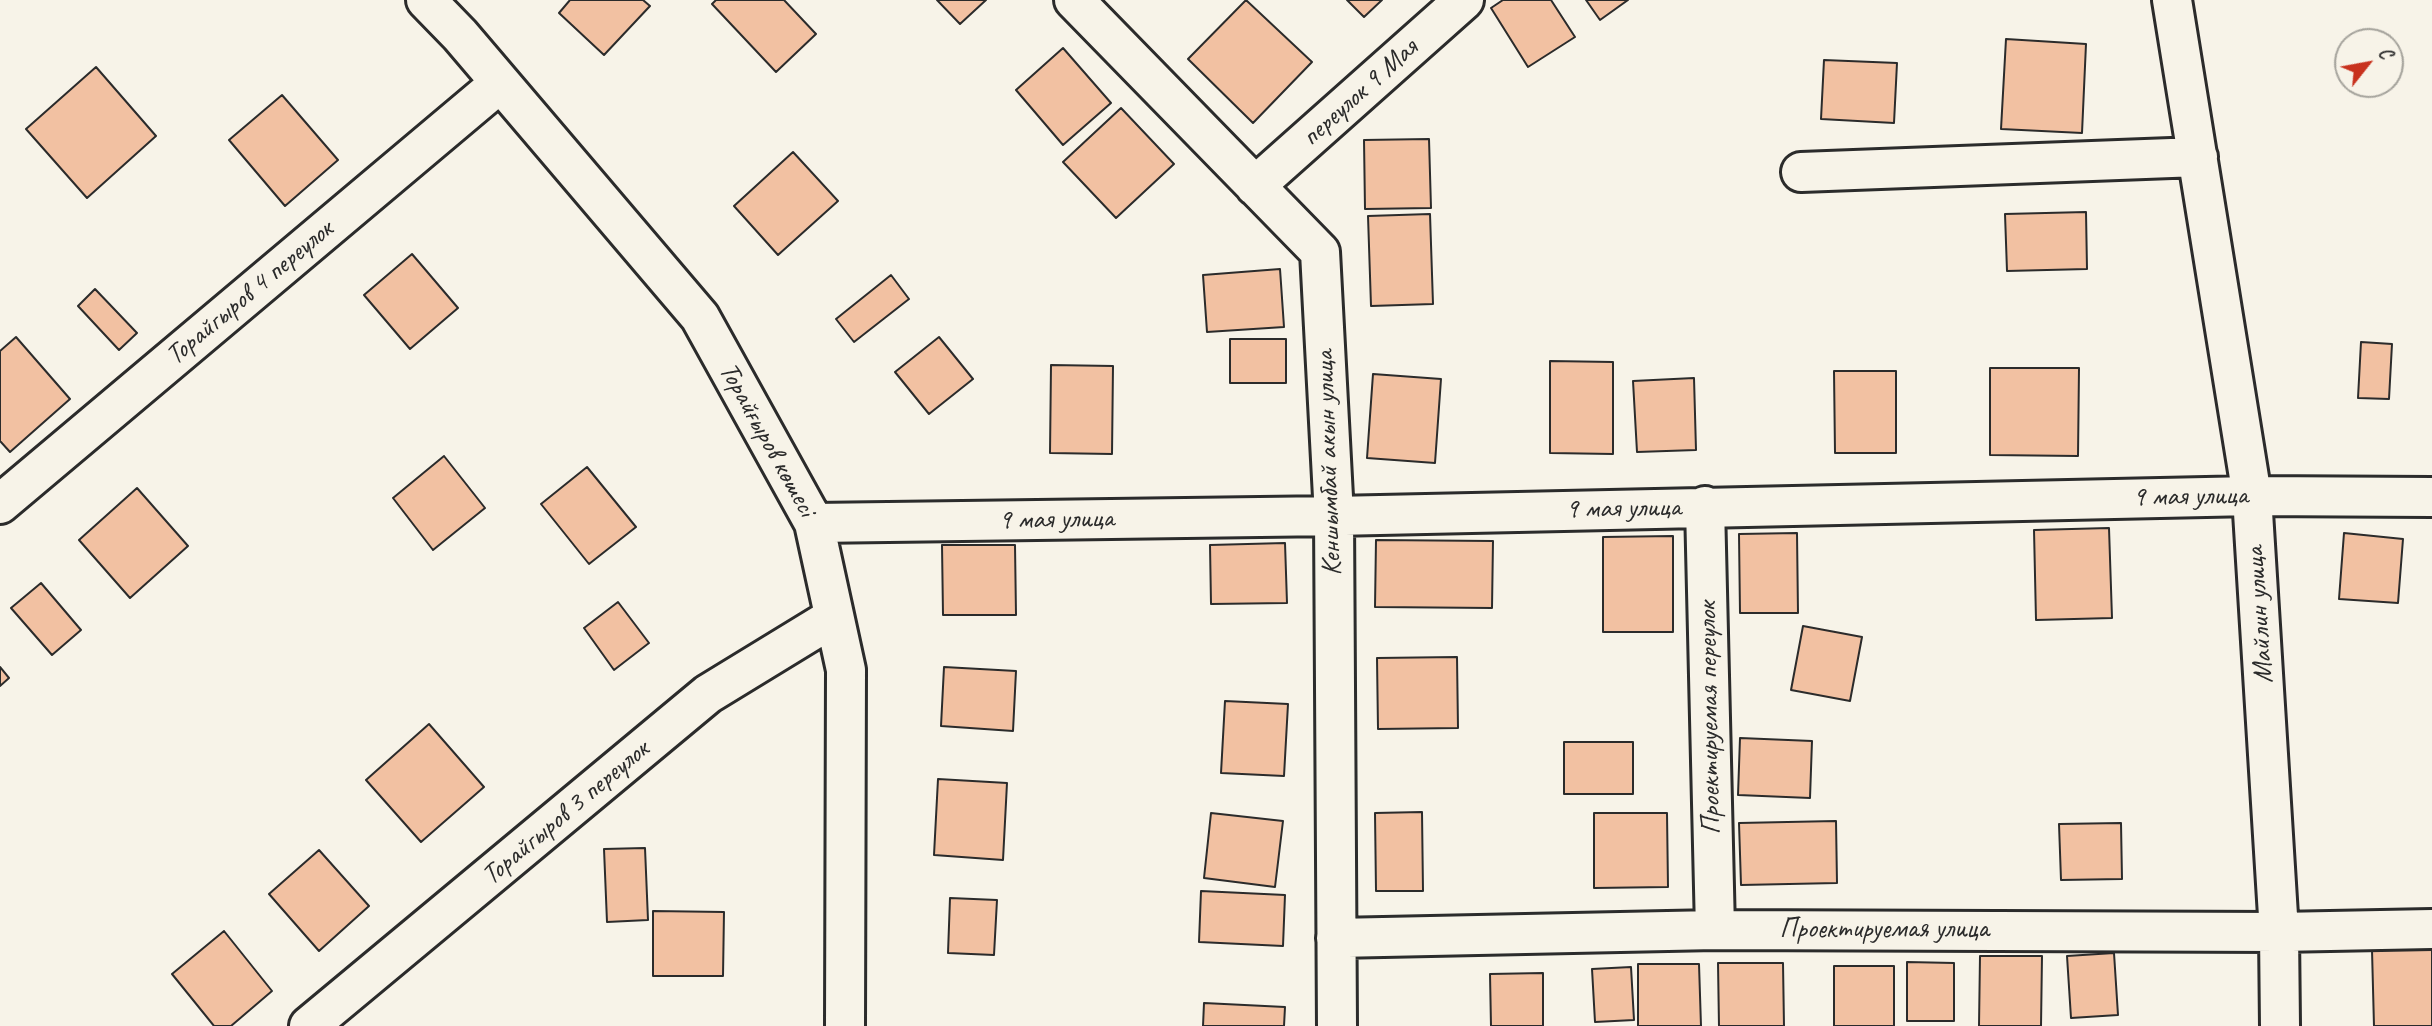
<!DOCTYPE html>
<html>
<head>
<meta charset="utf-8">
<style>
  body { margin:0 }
  #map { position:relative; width:2432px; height:1026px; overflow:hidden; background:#f7f3e8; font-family:Caveat,sans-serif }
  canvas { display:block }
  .north { position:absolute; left:2334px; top:28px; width:70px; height:70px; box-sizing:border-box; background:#f7f3e8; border:2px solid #a5a39c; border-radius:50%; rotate:59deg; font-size:19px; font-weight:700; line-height:28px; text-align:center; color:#2b2b2b }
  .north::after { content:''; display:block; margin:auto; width:24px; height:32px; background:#c8321e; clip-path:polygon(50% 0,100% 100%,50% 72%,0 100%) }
</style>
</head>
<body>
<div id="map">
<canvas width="2432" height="1026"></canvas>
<div class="north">С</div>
</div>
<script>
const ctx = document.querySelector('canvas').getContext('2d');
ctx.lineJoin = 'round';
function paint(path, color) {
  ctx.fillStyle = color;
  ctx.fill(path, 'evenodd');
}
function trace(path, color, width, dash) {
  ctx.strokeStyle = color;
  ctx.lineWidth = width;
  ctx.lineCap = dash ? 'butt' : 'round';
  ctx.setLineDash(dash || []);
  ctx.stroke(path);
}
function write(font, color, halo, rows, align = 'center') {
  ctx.font = font + ' Caveat,sans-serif';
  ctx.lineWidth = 7;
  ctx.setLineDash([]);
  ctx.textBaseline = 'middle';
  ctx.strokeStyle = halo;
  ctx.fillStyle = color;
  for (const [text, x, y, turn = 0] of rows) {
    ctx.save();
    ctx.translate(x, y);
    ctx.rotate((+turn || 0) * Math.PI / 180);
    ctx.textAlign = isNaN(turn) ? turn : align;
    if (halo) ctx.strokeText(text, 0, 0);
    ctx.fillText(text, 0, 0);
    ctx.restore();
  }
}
const building = new Path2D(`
  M 570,0 L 643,0 L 650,6 L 604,55 L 559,13 Z
  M 716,0 L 784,0 L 816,34 L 776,72 L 712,4 Z
  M 937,0 L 986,0 L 960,24 Z
  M 1246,0 L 1312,62 L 1253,123 L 1188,59 Z
  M 1347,0 L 1382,0 L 1364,17 Z
  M 1503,0 L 1551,0 L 1575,37 L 1528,67 L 1491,8 Z
  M 1586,0 L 1628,0 L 1600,20 Z
  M 2006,39 L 2086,44 L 2082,133 L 2001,129 Z
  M 1063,48 L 1111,103 L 1063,145 L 1016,90 Z
  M 1824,60 L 1897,63 L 1894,123 L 1821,119 Z
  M 96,67 L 156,136 L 87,198 L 26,129 Z
  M 282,95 L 338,160 L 285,206 L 229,140 Z
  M 1121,108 L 1174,164 L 1116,218 L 1063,162 Z
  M 1429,139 L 1431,208 L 1365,209 L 1364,140 Z
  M 793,152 L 838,201 L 778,255 L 734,206 Z
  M 2086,212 L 2087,269 L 2007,271 L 2005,214 Z
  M 1430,214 L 1433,304 L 1371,306 L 1368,216 Z
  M 412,254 L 458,308 L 410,349 L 364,295 Z
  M 1280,269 L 1284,327 L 1207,332 L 1203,275 Z
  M 891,275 L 909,299 L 854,342 L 836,319 Z
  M 95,289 L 137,333 L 119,350 L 78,306 Z
  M 16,337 L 70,399 L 10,452 L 0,441 L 0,351 Z
  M 939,337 L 973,379 L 929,414 L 895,372 Z
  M 1230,339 L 1286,339 L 1286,383 L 1230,383 Z
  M 2361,342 L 2392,344 L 2389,399 L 2358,398 Z
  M 1550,361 L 1613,362 L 1613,454 L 1550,453 Z
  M 1051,365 L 1113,366 L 1112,454 L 1050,453 Z
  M 1990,368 L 2079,368 L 2078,456 L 1990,455 Z
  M 1834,371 L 1896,371 L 1896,453 L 1835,453 Z
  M 1373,374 L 1441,379 L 1435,463 L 1367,458 Z
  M 1694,378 L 1696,450 L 1637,452 L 1633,381 Z
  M 444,456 L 485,508 L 433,550 L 393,498 Z
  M 587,467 L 636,527 L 589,564 L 541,504 Z
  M 137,488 L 188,546 L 130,598 L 79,540 Z
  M 2109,528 L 2112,618 L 2036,620 L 2034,530 Z
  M 1797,533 L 1798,613 L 1740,613 L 1739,534 Z
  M 2344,533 L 2403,539 L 2398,603 L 2339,599 Z
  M 1673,536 L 1673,632 L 1603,632 L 1603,537 Z
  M 1376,540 L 1493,541 L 1492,608 L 1375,607 Z
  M 1285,543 L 1287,603 L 1211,604 L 1210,545 Z
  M 942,545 L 1015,545 L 1016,615 L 943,615 Z
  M 41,583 L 81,630 L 52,655 L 11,608 Z
  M 618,602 L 649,643 L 614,670 L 584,628 Z
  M 1803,626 L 1862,637 L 1850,701 L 1791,690 Z
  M 1457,657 L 1458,728 L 1378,729 L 1377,658 Z
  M 0,667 L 9,678 L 0,686 Z
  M 944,667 L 1016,671 L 1013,731 L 941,726 Z
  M 1225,701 L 1288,704 L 1284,776 L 1221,773 Z
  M 429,724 L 484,787 L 421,842 L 366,780 Z
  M 1740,738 L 1812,741 L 1810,798 L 1738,795 Z
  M 1564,742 L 1633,742 L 1633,794 L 1564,794 Z
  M 938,779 L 1007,783 L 1003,860 L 934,855 Z
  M 1422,812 L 1423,891 L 1376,891 L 1375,813 Z
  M 1211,813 L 1283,821 L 1275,887 L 1204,878 Z
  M 1594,813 L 1667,813 L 1668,887 L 1594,888 Z
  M 1836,821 L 1837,883 L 1741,885 L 1739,823 Z
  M 2121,823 L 2122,879 L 2061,880 L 2059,824 Z
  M 645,848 L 648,920 L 607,922 L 604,849 Z
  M 319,850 L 369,906 L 319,951 L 269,894 Z
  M 1201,891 L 1285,895 L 1283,946 L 1199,942 Z
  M 950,898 L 997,900 L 994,955 L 948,953 Z
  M 653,911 L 724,912 L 723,976 L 653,976 Z
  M 224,931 L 272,991 L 231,1026 L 214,1026 L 172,974 Z
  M 2432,948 L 2432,1026 L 2374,1026 L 2372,950 Z
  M 2114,953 L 2118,1015 L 2071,1018 L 2067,956 Z
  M 1980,956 L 2042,956 L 2041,1026 L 1979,1026 Z
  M 1907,962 L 1954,963 L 1954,1021 L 1907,1021 Z
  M 1718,963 L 1783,963 L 1784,1026 L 1719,1026 Z
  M 1638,964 L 1699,964 L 1701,1026 L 1638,1026 Z
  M 1834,966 L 1894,966 L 1894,1026 L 1834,1026 Z
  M 1631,967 L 1634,1020 L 1595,1022 L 1592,969 Z
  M 1543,973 L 1543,1026 L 1491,1026 L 1490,974 Z
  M 1204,1003 L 1285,1007 L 1284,1026 L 1203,1026 Z`);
paint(building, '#f2c1a2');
trace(building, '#2b2b2b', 2);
const minor = new Path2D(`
  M 426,0 L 460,35 L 700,317 L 814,523 L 846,670 L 845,1026
  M 1074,0 L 1320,252 L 1334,516 L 1337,1026
  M 2172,0 L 2252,496 L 2279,932 L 2280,1026
  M 1801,172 L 2198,157
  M 1255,186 L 1464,0
  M 0,504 L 500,83
  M 1705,506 L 1715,930
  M 814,523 L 1334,516 L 2252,496 L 2432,497
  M 1336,938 L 1715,930 L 2279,932 L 2432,929
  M 309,1026 L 708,694 L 834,617`);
trace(minor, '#2b2b2b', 44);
trace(minor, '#f7f3e8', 38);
write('28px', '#2b2b2b', '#f7f3e8', [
  ["переулок 9 Мая",1360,93,-42],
  ["Торайгыров 4 переулок",250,293,-40],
  ["Торайғыров көшесі",767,440,61],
  ["Кеншымбай акын улица",1329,463,-92],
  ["9 мая улица",2190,497,-1],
  ["9 мая улица",1623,509,-1],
  ["9 мая улица",1056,520,-1],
  ["Майлин улица",2260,615,-94],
  ["Проектируемая переулок",1710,718,-91],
  ["Торайгыров 3 переулок",566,813,-40],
  ["Проектируемая улица",1884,930]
]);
</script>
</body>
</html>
